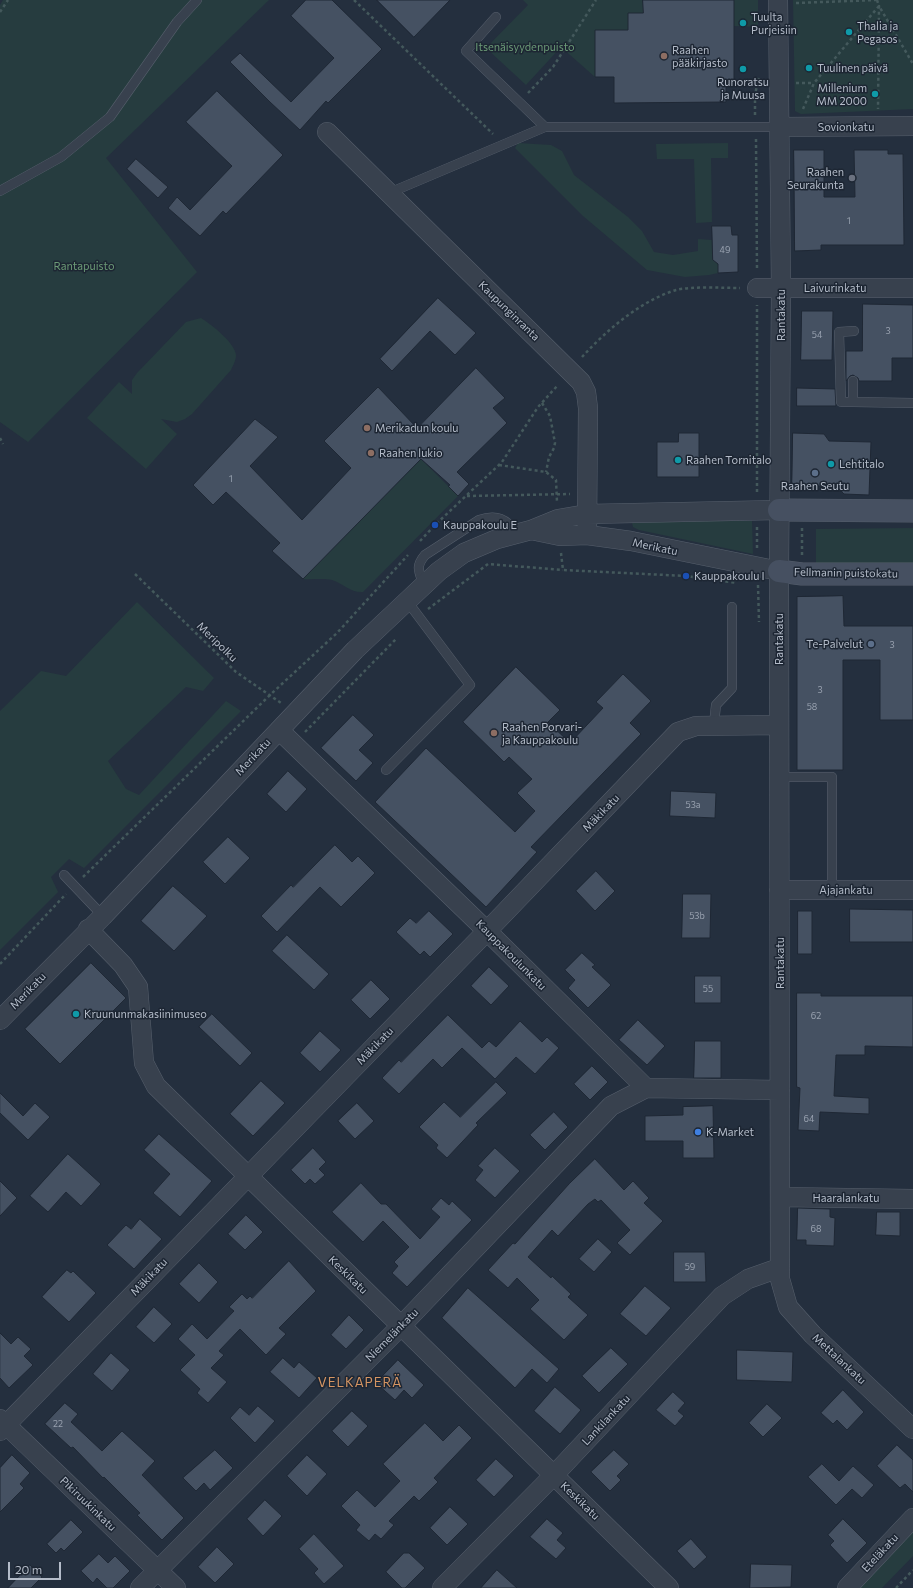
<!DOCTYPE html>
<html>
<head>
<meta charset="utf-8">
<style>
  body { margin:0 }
  #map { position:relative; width:913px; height:1588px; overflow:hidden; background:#242f3e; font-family:Commissioner,sans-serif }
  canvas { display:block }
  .scale { position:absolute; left:8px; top:1562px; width:53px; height:18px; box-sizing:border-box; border:2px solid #b4bcc9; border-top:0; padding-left:5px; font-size:12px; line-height:14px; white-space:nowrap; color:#b4bcc9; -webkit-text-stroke:3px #1d2633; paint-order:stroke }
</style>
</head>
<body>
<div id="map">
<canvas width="913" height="1588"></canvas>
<div class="scale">20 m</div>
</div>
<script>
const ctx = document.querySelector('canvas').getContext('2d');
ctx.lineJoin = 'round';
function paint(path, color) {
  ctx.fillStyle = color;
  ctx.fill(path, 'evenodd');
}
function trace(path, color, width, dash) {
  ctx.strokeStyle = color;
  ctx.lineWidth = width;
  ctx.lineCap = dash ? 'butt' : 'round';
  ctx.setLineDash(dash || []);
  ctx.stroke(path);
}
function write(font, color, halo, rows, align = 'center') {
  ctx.font = font + ' Commissioner,sans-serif';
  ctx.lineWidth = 3;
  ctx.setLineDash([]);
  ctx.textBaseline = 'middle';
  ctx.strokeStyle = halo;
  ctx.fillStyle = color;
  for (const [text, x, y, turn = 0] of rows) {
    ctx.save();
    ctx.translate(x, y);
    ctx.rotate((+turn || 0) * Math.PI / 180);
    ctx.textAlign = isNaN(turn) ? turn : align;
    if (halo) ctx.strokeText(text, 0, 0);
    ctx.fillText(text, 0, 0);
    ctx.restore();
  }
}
paint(new Path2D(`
  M 3,0 L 269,0 L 106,158 L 197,272 L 28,442 L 0,422 L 0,5 Z
  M 523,0 L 643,0 L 643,13 L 628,13 L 628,30 L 595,77 L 561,47 L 526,85 L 486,48 L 528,5 Z
  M 734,0 L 758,0 L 758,27 L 734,26 Z
  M 793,0 L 913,0 L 913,109 L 801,114 L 795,111 Z
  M 518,143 L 551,145 L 562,151 L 574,175 L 628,217 L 642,231 L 654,252 L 673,255 L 698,251 L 698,239 L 712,240 L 713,260 L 718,264 L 718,273 L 709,275 L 685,277 L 647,270 L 583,216 L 515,148 Z
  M 728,143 L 728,158 L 711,158 L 712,222 L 696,223 L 694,159 L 657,159 L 656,144 Z
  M 201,318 C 212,325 235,343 236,355 C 236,361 233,365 231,370 L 192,414 L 185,419 L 177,422 L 161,419 L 177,434 L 146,469 L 87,418 L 119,382 L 132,394 L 132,380 L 137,373 L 186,322 Z
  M 421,459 L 458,496 L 363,592 C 351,593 344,584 332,580 C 323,578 312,580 303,579 Z
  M 635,520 L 752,521 L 753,554 L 639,530 L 633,527 L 632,523 Z
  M 913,528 L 913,563 L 816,563 L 816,529 Z
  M 137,602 L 214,678 L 203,691 L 186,687 L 108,761 L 126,789 L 139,795 L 226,701 L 241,711 L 84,868 L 69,859 L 51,877 L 58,892 L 0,950 L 0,711 L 41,671 L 66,676 Z
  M 913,1530 L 913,1556 L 882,1588 L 852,1588 Z`), '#263c3f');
const building = new Path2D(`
  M 306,0 L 332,0 L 382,49 L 328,103 L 326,101 L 300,130 L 270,102 L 230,62 L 240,53 L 291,102 L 334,58 L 291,16 Z
  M 377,0 L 450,0 L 414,37 Z
  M 643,0 L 734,0 L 734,82 L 726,82 L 726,102 L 614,103 L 614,77 L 595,77 L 595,30 L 628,30 L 628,13 L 643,13 Z
  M 217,91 L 283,155 L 226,214 L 223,211 L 200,236 L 168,208 L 177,197 L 190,210 L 232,166 L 186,122 Z
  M 794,150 L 824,150 L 824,197 L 855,197 L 854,150 L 888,150 L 888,154 L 903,154 L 904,245 L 821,245 L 821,250 L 795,251 Z
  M 136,159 L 168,187 L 158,198 L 127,169 Z
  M 712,226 L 731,226 L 732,235 L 738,235 L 738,272 L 718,273 L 718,264 L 713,260 Z
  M 438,298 L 476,333 L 455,355 L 430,331 L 392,371 L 380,359 Z
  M 863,304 L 913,305 L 913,358 L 892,358 L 892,381 L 859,381 L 858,378 L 853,375 L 850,376 L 846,381 L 846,351 L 862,351 Z
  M 802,311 L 833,311 L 832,360 L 801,360 Z
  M 476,368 L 505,398 L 493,408 L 507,423 L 457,472 L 469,484 L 458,496 L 448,486 L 450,485 L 421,459 L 303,579 L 272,551 L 280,543 L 226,492 L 213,505 L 193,485 L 255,419 L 278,437 L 250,466 L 302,520 L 351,468 L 324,441 L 378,387 L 417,428 Z
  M 797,388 L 835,389 L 836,406 L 797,406 Z
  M 679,433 L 699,433 L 699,477 L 657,477 L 657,442 L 678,442 Z
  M 793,433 L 824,434 L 829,441 L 871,442 L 869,495 L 844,494 L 841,491 L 825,491 L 823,486 L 792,486 Z
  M 843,596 L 844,626 L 913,626 L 913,720 L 880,720 L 880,660 L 843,660 L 843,770 L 797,770 L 797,597 Z
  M 516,667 L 560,710 L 548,722 L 570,743 L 603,708 L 596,702 L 623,674 L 651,701 L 630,723 L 641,734 L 531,847 L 537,852 L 486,907 L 375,802 L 426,748 L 515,832 L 535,811 L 517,793 L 532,779 L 509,757 L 504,762 L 463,722 Z
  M 353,715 L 374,735 L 359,750 L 373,763 L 356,781 L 321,748 Z
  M 288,771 L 307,789 L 286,812 L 267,794 Z
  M 671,791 L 716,793 L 715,818 L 670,816 Z
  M 228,837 L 250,858 L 225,884 L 203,862 Z
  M 335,845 L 352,862 L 358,856 L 375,873 L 341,907 L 320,887 L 277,932 L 261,916 L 291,885 L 293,887 Z
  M 596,871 L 615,891 L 595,911 L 576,891 Z
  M 173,886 L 207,916 L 174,951 L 141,921 Z
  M 683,894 L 711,894 L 710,938 L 682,938 Z
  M 850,909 L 913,910 L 913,942 L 850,942 Z
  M 429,911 L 453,934 L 430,957 L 424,951 L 420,955 L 396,932 L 410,918 L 416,923 Z
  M 798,911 L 812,911 L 812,954 L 798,954 Z
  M 287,935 L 329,974 L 314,990 L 272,951 Z
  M 582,953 L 595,965 L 592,967 L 611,985 L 588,1008 L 568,988 L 575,980 L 565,970 Z
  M 91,963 L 126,998 L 60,1064 L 25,1029 Z
  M 489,967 L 509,986 L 491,1005 L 471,986 Z
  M 695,976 L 721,976 L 721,1003 L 695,1003 Z
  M 371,980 L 390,999 L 370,1019 L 351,1000 Z
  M 797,993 L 821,993 L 821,996 L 913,996 L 913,1047 L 865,1046 L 865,1055 L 836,1055 L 834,1096 L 869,1098 L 869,1114 L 820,1112 L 819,1131 L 798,1130 L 800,1088 L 797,1087 Z
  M 212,1014 L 252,1053 L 240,1066 L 199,1027 Z
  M 448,1015 L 482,1048 L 489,1041 L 496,1047 L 520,1021 L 542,1042 L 547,1037 L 559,1048 L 535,1074 L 516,1057 L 495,1079 L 462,1048 L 442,1068 L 433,1059 L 399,1094 L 382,1078 L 399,1060 L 401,1062 Z
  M 638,1020 L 665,1046 L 647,1065 L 619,1040 Z
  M 320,1031 L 341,1050 L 320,1072 L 300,1053 Z
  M 695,1041 L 721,1041 L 721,1078 L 694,1078 Z
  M 592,1066 L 608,1082 L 590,1100 L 574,1084 Z
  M 261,1081 L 285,1103 L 253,1136 L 230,1114 Z
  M 496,1082 L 507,1093 L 476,1123 L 478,1125 L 447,1158 L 436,1148 L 438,1145 L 419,1127 L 444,1102 L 460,1117 Z
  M 0,1093 L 23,1116 L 35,1103 L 50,1117 L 28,1140 L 0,1113 Z
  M 357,1103 L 374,1121 L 355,1139 L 338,1121 Z
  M 713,1106 L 714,1158 L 683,1158 L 683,1141 L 645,1141 L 645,1116 L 683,1115 L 683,1107 Z
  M 554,1112 L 568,1127 L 545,1150 L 530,1135 Z
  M 159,1134 L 212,1181 L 180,1217 L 153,1193 L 170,1174 L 144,1150 Z
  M 313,1148 L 326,1162 L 319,1169 L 325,1175 L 315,1184 L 310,1179 L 305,1184 L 291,1170 Z
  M 495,1148 L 520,1171 L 495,1198 L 475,1180 L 483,1170 L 478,1166 Z
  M 68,1154 L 101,1184 L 81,1206 L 66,1192 L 48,1212 L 30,1196 Z
  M 595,1159 L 624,1190 L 633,1181 L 649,1198 L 644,1203 L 663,1221 L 630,1255 L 617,1243 L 630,1230 L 601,1200 L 598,1202 L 595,1199 L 588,1204 L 558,1236 L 552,1230 L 528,1257 L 551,1278 L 552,1276 L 571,1294 L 568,1297 L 588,1315 L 564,1340 L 530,1309 L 539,1300 L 517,1278 L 508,1288 L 488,1270 L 513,1243 L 515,1244 L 569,1184 Z
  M 0,1181 L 17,1198 L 0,1216 Z
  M 361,1183 L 381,1204 L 386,1204 L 420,1239 L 440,1217 L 431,1209 L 441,1198 L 449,1205 L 452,1201 L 472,1220 L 407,1287 L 392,1273 L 398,1266 L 394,1262 L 409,1247 L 383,1221 L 363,1242 L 332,1212 Z
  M 798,1208 L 830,1209 L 830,1217 L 835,1218 L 834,1246 L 806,1245 L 806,1240 L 797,1240 Z
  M 877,1212 L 900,1212 L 900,1236 L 876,1235 Z
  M 246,1215 L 263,1232 L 245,1250 L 228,1234 Z
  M 140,1219 L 162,1239 L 134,1269 L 107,1245 L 126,1225 L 131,1229 Z
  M 598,1239 L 612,1252 L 594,1272 L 579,1259 Z
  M 674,1252 L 705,1252 L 706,1282 L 674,1282 Z
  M 289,1261 L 316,1291 L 279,1328 L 286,1334 L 266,1355 L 240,1329 L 219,1351 L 224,1355 L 211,1368 L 227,1382 L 208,1403 L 197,1393 L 200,1389 L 180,1370 L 195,1355 L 178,1339 L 192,1324 L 207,1339 L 234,1311 L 229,1307 L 242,1294 L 247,1299 L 250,1296 L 252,1298 Z
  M 199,1263 L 218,1282 L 199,1303 L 179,1284 Z
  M 67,1270 L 71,1273 L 73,1271 L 96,1293 L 69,1322 L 42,1297 Z
  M 645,1286 L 671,1308 L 646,1336 L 620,1314 Z
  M 468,1288 L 559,1369 L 547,1383 L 532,1369 L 515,1388 L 442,1318 Z
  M 154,1307 L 172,1324 L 154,1343 L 136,1327 Z
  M 349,1315 L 364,1330 L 346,1349 L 331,1335 Z
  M 0,1333 L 11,1344 L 18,1337 L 31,1349 L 24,1356 L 33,1365 L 9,1388 L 0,1378 Z
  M 611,1348 L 628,1364 L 599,1393 L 582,1376 Z
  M 737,1350 L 793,1352 L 792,1382 L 737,1380 Z
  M 111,1353 L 130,1370 L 112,1391 L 93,1374 Z
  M 283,1358 L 294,1368 L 299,1362 L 317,1378 L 299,1398 L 270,1372 Z
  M 398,1360 L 424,1385 L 412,1398 L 404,1390 L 395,1400 L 376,1383 Z
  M 555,1387 L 581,1410 L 560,1434 L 534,1411 Z
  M 843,1390 L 864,1412 L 847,1430 L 837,1420 L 833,1424 L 821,1413 Z
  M 673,1392 L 685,1403 L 678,1411 L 684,1416 L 675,1426 L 656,1410 Z
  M 65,1403 L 78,1414 L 71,1422 L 102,1451 L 122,1431 L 155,1461 L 142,1475 L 184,1518 L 162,1540 L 137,1515 L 140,1513 L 104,1477 L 103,1478 L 73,1447 L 71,1448 L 45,1424 Z
  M 767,1404 L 782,1418 L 763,1437 L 749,1423 Z
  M 258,1406 L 275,1421 L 255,1443 L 230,1418 L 240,1407 L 249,1415 Z
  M 352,1411 L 368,1426 L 348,1447 L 332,1431 Z
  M 425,1423 L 443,1441 L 459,1425 L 472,1438 L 434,1478 L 438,1482 L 419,1501 L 414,1496 L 389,1521 L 394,1525 L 381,1539 L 375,1534 L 369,1541 L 356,1530 L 360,1525 L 341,1506 L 357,1490 L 375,1507 L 400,1481 L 383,1464 Z
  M 897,1445 L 913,1460 L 913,1492 L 905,1484 L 900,1488 L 877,1466 Z
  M 215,1450 L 233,1468 L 210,1490 L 204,1483 L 196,1491 L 183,1478 Z
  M 614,1450 L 629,1464 L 617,1476 L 621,1480 L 610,1491 L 591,1472 Z
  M 12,1455 L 30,1473 L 20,1484 L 24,1488 L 0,1512 L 0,1468 Z
  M 307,1455 L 327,1474 L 307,1496 L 287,1476 Z
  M 496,1459 L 514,1476 L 494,1497 L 476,1480 Z
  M 822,1464 L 839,1481 L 853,1466 L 874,1485 L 862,1498 L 852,1489 L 836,1505 L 808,1477 Z
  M 265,1500 L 282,1516 L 263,1536 L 247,1519 Z
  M 450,1507 L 468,1524 L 447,1545 L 430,1528 Z
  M 547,1519 L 563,1533 L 557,1540 L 566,1548 L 556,1559 L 530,1537 Z
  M 843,1519 L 867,1543 L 847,1563 L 830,1545 L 834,1541 L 828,1535 Z
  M 71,1520 L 83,1532 L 64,1551 L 61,1548 L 56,1553 L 47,1544 Z
  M 314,1534 L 344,1566 L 324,1584 L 314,1573 L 318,1569 L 299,1549 Z
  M 691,1539 L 707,1557 L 694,1569 L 677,1551 Z
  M 217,1547 L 234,1564 L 215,1583 L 198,1567 Z
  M 404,1553 L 409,1553 L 425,1568 L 405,1588 L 402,1588 L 386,1572 Z
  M 99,1554 L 108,1563 L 115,1556 L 130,1571 L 113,1588 L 107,1588 L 97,1578 L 93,1583 L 81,1571 Z
  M 751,1564 L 792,1565 L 791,1587 L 750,1588 Z
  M 30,1565 L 42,1577 L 31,1588 L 8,1588 Z
  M 497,1570 L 517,1588 L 481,1588 Z`);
paint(building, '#455162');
trace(building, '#1f2835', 1);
const lane = new Path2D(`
  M 496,17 L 466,51 L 545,127
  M 0,191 L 61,157 L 110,117 L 177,22 L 197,0
  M 389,193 L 545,127 L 780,127
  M 853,381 L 853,402 L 913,403
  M 853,402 L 841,402 L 839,332 L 854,331
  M 424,586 C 419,571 415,567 425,555 L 479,520 C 497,514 506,519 517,533
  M 714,724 L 716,705 L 732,688 L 732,607
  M 386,770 L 470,685 L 407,601
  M 779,777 L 832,777 L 832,890
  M 64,875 L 103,916`);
const street = new Path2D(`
  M 778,0 L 781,288 L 779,571 L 780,1279 L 788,1307 L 813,1335 L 913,1429
  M 780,127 L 913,126
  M 327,132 L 581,382 L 586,392 L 588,408 L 587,535
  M 757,288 L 913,288
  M 531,530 L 560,536 L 587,535 L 631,541 L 779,571
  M 279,730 L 487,931 L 646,1088 L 780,1090
  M 779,890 L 913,890
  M 88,929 L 123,965 L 138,987 L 144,1063 L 156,1086 L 669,1588
  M 0,1020 L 103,916 L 355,650 L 439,571 L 464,553 L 497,539 L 531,530 L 558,519 L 587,514 L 779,510
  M 780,1197 L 913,1199
  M 0,1419 L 176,1588
  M 0,1431 L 487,931 L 678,732 L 696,726 L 779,725
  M 140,1588 L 401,1326 L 611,1106 L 646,1088
  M 442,1588 L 554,1475 L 722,1296 L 748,1279 L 779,1268
  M 847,1588 L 913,1518`);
const secondary = new Path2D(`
  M 779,510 L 913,511
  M 779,571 L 802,574 L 913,574`);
trace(lane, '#565f6c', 10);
trace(street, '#565f6c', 20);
trace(secondary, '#565f6c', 23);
trace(new Path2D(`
  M 354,0 L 493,134
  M 877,0 L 879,6 L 878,109
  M 796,3 L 877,0
  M 0,12 L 8,0
  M 796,83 L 814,83
  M 528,93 L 553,67 L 596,0
  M 803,109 L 814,83 L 879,6 L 913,64
  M 755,115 L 755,94 L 759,78
  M 756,139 L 757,270
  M 582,357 C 607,330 640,301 676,290 C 692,286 723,288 740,288
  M 542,403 L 550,416 L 555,443 L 554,448 L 549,457 L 546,472
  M 0,438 L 3,444
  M 499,465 L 546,472 L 556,480 L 557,502
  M 757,492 L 757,305
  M 467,496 L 570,494
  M 757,527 L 757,548
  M 802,528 L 802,555
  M 420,541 L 435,525 L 502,462 L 538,407 L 558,385
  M 561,553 L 563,570 L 686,576 L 737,583
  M 135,574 L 236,672 L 281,703
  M 758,585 L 759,622
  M 428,609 L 488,564 L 563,570
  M 305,732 L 397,638
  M 83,877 L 270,695 L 337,633 L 408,555
  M 0,964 L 66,894
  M 896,1588 L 913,1570`), '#44595c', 2.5, [3, 3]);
trace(lane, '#38414e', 9);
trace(street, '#38414e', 19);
trace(secondary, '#465061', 22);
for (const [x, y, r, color] of [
  [743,23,4,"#0f9aa8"],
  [849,32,4,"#0f9aa8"],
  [664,56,4,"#8d6e63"],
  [809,68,4,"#0f9aa8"],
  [743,69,4,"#0f9aa8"],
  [875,94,4,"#0f9aa8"],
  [852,178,4,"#6b7280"],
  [367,428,4,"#8d6e63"],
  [371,453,4,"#8d6e63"],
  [678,460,4,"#0f9aa8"],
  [831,464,4,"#0f9aa8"],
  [815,473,4,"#5c6f8a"],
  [435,525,4,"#1a4fb4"],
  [686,576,4,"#1a4fb4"],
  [871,644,4,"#5c6f8a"],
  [494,733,4,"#8d6e63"],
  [76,1014,4,"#0f9aa8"],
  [698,1132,4,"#3f7fe0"]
]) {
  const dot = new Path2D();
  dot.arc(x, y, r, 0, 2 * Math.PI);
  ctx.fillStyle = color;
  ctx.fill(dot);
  trace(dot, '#1d2633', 1.5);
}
write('9px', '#98a1af', null, [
  ["1",849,221],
  ["49",725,250],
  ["3",888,331],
  ["54",817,335],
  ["1",231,479],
  ["3",892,645],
  ["3",820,690],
  ["58",812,707],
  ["53a",693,805],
  ["53b",697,916],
  ["55",708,989],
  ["62",816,1016],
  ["64",809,1119],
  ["68",816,1229],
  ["59",690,1267],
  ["22",58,1424]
]);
write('11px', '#b4bcc9', '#1d2633', [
  ["Tuulta",751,17],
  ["Purjeisiin",751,30],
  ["Thalia ja",857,26],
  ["Pegasos",857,39],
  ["Raahen",672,50],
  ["pääkirjasto",672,63],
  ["Tuulinen päivä",817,68],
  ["Runoratsu",743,82,"center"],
  ["ja Muusa",743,95,"center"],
  ["Millenium",867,88,"right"],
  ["MM 2000",867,101,"right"],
  ["Raahen",844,172,"right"],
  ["Seurakunta",844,185,"right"],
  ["Merikadun koulu",375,428],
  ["Raahen lukio",379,453],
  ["Raahen Tornitalo",686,460],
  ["Lehtitalo",839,464],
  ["Raahen Seutu",815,486,"center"],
  ["Kauppakoulu E",443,525],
  ["Kauppakoulu I",694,576],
  ["Te-Palvelut",863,644,"right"],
  ["Raahen Porvari-",502,727],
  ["ja Kauppakoulu",502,740],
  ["Kruununmakasiinimuseo",84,1014],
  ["K-Market",706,1132]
], 'left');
write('11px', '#6b9a76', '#1d2633', [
  ["Itsenäisyydenpuisto",525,47],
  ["Rantapuisto",84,266]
]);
write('11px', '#b4bcc9', '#1d2633', [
  ["Sovionkatu",846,127],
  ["Laivurinkatu",835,288],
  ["Kaupunginranta",509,311,44],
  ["Rantakatu",781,315,-90],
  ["Merikatu",655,547,12],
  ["Fellmanin puistokatu",846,573,1],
  ["Rantakatu",779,639,-90],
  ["Meripolku",217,642,44],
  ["Merikatu",253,757,-47],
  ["Mäkikatu",601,813,-46],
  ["Ajajankatu",846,890],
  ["Kauppakoulunkatu",511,955,45],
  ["Rantakatu",780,963,-90],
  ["Merikatu",28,991,-46],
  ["Mäkikatu",375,1046,-46],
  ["Haaralankatu",846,1198],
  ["Keskikatu",348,1275,44],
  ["Mäkikatu",149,1277,-46],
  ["Niemelänkatu",392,1335,-45],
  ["Mettalankatu",839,1359,43],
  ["Lankilankatu",606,1420,-47],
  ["Keskikatu",580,1501,44],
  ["Pikiruukinkatu",88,1504,44],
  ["Eteläkatu",880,1553,-47]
]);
ctx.letterSpacing = '1px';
write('13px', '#d59563', '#1d2633', [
  ["VELKAPERÄ",360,1383]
]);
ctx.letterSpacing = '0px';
</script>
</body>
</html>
